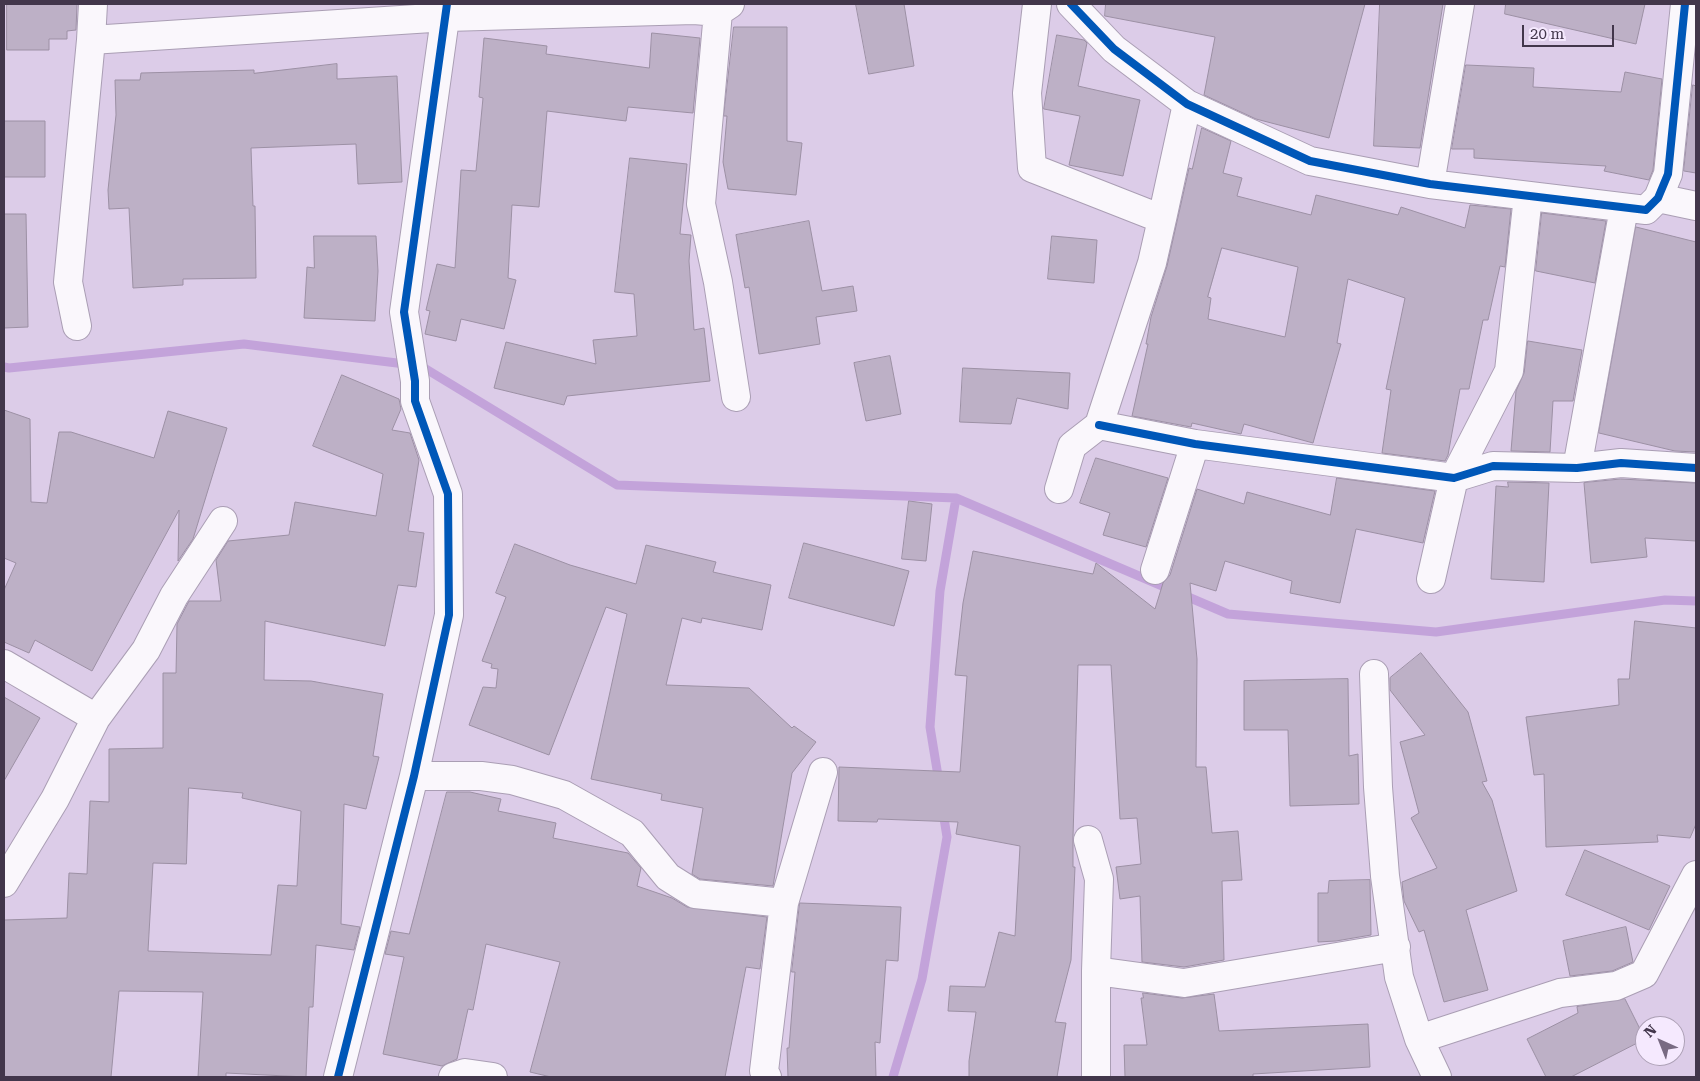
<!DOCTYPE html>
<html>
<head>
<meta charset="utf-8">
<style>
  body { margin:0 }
  #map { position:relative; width:1700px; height:1081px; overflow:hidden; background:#dccce8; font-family:"Roboto Serif",serif }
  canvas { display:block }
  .frame { position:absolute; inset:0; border:5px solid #42364b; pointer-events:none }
  .north { position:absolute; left:1635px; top:1016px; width:50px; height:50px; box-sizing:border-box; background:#f5e9fe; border:1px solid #ada1b6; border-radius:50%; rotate:316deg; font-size:14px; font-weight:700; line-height:20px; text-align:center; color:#42364b }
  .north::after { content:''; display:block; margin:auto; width:18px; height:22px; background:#786a82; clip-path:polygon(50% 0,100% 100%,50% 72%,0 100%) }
  .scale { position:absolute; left:1522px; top:25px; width:92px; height:22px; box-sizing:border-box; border:2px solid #42364b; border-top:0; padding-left:6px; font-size:15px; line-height:18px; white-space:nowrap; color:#42364b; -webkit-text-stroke:4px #f5e9fe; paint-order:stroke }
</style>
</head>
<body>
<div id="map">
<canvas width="1700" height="1081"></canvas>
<div class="frame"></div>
<div class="north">N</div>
<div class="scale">20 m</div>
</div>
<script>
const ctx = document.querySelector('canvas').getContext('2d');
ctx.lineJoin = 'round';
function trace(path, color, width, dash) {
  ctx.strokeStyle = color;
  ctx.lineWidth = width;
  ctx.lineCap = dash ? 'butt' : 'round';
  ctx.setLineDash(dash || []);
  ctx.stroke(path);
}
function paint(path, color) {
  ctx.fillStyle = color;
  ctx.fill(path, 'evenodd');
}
trace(new Path2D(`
  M 4,367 L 9,368 L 244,344 L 421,366 L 617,485 L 956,498 L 1228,614 L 1436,632 L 1665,600 L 1696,601
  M 939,782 L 930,727 L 940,591 L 956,498
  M 893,1077 L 922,979 L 947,837 L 943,812`), '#c3a3da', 9);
const building = new Path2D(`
  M 7,4 L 77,4 L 76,30 L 67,31 L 67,39 L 49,39 L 49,50 L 7,50 Z
  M 856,4 L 904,4 L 914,66 L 869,74 Z
  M 1106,4 L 1365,4 L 1329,138 L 1256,119 L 1204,95 L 1215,37 L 1105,16 Z
  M 1380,4 L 1443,4 L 1420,148 L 1374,146 Z
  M 1506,4 L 1645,4 L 1636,44 L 1505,14 Z
  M 734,27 L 787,27 L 787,141 L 802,143 L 796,195 L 728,189 L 723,162 L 727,116 L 724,116 Z
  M 652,33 L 700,38 L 693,113 L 628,107 L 626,121 L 547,111 L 539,207 L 512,205 L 508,278 L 516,280 L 504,329 L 461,319 L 456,341 L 425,334 L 430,311 L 426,310 L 437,264 L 455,268 L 461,170 L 476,171 L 483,98 L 479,97 L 484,38 L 547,46 L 546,54 L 649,68 Z
  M 1057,35 L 1084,40 L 1087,43 L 1078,86 L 1140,100 L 1123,176 L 1069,165 L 1080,116 L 1044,109 Z
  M 337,64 L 337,79 L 397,76 L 402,182 L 358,184 L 356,144 L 251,148 L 253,206 L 255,206 L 256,278 L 183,279 L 183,285 L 133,288 L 129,208 L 109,209 L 108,190 L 116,115 L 115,80 L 140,80 L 141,73 L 254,70 L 254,73 Z
  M 1466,65 L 1534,68 L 1533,87 L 1621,92 L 1625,72 L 1662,79 L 1653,170 L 1649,180 L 1604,171 L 1606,166 L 1474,158 L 1474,149 L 1452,149 Z
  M 1693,85 L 1696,86 L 1696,173 L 1684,171 Z
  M 4,121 L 45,121 L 45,177 L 4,177 Z
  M 1202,128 L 1231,141 L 1223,173 L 1242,178 L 1237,196 L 1311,215 L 1316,195 L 1398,215 L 1401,207 L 1465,228 L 1470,205 L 1511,209 L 1505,267 L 1500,266 L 1488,320 L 1483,320 L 1469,389 L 1460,389 L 1448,455 L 1445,461 L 1382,453 L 1391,390 L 1386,389 L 1405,298 L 1348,279 L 1337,343 L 1341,344 L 1313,443 L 1244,424 L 1241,434 L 1192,423 L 1191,427 L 1132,416 L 1148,344 L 1146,344 L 1151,317 L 1167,266 L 1189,168 L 1192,169 ZM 1222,248 L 1298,267 L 1285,337 L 1208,319 L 1211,298 L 1208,297 Z
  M 630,158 L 687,164 L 680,234 L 691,235 L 689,261 L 694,330 L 704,328 L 710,381 L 567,396 L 564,405 L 494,388 L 506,342 L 596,364 L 593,340 L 637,336 L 634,294 L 615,292 Z
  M 1542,213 L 1606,221 L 1595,283 L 1536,271 Z
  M 4,214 L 26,214 L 28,327 L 4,328 Z
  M 809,221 L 822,291 L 853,286 L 857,311 L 816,317 L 820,344 L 759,354 L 749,287 L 745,288 L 736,235 Z
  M 1636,227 L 1696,242 L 1696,452 L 1675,451 L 1599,433 Z
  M 314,236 L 376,236 L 378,271 L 375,321 L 304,318 L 307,267 L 314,268 Z
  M 1052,236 L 1097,240 L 1094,283 L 1048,279 Z
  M 1528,341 L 1582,350 L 1573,401 L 1553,401 L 1550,452 L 1511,451 L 1516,391 L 1524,373 Z
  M 890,356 L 901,414 L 866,421 L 854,363 Z
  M 963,368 L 1070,373 L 1068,409 L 1017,398 L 1011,424 L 960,422 Z
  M 342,375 L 399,399 L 401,409 L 392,430 L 410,433 L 419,460 L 408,531 L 424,533 L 416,587 L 398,585 L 385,646 L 265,621 L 264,680 L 311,681 L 383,694 L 373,756 L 379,757 L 366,809 L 344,804 L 341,924 L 360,927 L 354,950 L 316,945 L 313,1007 L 309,1007 L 306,1077 L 226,1073 L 226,1077 L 198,1077 L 203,992 L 119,991 L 111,1077 L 4,1077 L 4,920 L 67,918 L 69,873 L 87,874 L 90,801 L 109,802 L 109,749 L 163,748 L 163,673 L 176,673 L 177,624 L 189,601 L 221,601 L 216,560 L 228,541 L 289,535 L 295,502 L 376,516 L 383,474 L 313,446 ZM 189,788 L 243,793 L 242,798 L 301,811 L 297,886 L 278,885 L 271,955 L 148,951 L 153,863 L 186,864 Z
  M 4,410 L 30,419 L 31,502 L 47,503 L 59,432 L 71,432 L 154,458 L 168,411 L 227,428 L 193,539 L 178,561 L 179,510 L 92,671 L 35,640 L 29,653 L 4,642 L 4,590 L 16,563 L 4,558 Z
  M 1096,458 L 1168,478 L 1146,547 L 1103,535 L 1110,513 L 1080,503 Z
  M 1337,478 L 1435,491 L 1423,543 L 1356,529 L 1340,603 L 1290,593 L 1292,581 L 1225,561 L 1216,591 L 1190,583 L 1197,659 L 1196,767 L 1206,767 L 1212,833 L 1238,831 L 1242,880 L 1222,881 L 1224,960 L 1184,967 L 1142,962 L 1140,896 L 1120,899 L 1116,867 L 1141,864 L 1137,818 L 1120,819 L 1111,665 L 1078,665 L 1073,837 L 1073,867 L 1075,867 L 1071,960 L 1055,1022 L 1066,1023 L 1057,1077 L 969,1077 L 969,1061 L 976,1012 L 948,1011 L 950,986 L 985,987 L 999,932 L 1015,936 L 1020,846 L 956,834 L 958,822 L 878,819 L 877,822 L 838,821 L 839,767 L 960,772 L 967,676 L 955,675 L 963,603 L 973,551 L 1093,574 L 1096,563 L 1155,609 L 1163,583 L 1170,575 L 1197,489 L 1244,504 L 1247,492 L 1330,515 Z
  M 1621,479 L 1696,483 L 1696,541 L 1645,538 L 1647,557 L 1591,563 L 1584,483 Z
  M 1508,482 L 1549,483 L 1544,582 L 1491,579 L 1496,486 L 1508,487 Z
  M 909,501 L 932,504 L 926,561 L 902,559 Z
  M 804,543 L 909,571 L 894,626 L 789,598 Z
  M 515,544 L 570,565 L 636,584 L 646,545 L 716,562 L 713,572 L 771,585 L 762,630 L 702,618 L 701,623 L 682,618 L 666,685 L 749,688 L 792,728 L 794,726 L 816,742 L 792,773 L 773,886 L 700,879 L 692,874 L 703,808 L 661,800 L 662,794 L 591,779 L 627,614 L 606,607 L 549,755 L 469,725 L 483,687 L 496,688 L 498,669 L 491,668 L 492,664 L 482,661 L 506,597 L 496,593 Z
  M 1635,621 L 1696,628 L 1696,824 L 1690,838 L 1657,835 L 1658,842 L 1546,847 L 1544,774 L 1534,775 L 1526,717 L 1619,705 L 1618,679 L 1629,679 Z
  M 1421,653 L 1468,712 L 1487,781 L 1482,782 L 1492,800 L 1517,891 L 1466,910 L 1488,990 L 1444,1002 L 1424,930 L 1419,932 L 1404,901 L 1402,882 L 1437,868 L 1411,818 L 1419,813 L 1400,742 L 1425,735 L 1390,690 L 1390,678 Z
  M 1348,679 L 1349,756 L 1358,754 L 1359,804 L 1290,806 L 1288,730 L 1244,730 L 1244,681 Z
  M 4,697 L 40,718 L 4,781 Z
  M 447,792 L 470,792 L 501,799 L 498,811 L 556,823 L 553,838 L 628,853 L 641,868 L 637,886 L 672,898 L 687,907 L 767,917 L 760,969 L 746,967 L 725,1077 L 551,1077 L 530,1072 L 560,962 L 486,944 L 473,1010 L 468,1009 L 457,1059 L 442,1066 L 383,1054 L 404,957 L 385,954 L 391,931 L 409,934 Z
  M 1585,850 L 1670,886 L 1649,930 L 1566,895 Z
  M 1370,880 L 1371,935 L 1336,941 L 1318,942 L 1318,893 L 1328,893 L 1329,881 Z
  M 800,903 L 901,907 L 898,961 L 886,960 L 880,1043 L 875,1042 L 876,1077 L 788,1077 L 787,1048 L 789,1048 L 795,972 L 792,972 Z
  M 1626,927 L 1633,962 L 1612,971 L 1570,976 L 1563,941 Z
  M 1143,993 L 1182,998 L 1214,994 L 1219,1031 L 1368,1024 L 1370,1067 L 1253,1074 L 1253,1077 L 1125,1077 L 1124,1045 L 1147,1045 L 1141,998 L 1143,998 Z
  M 1625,999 L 1645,1039 L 1571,1077 L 1546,1077 L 1527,1039 L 1578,1013 L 1577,1007 Z`);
paint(building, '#bdb0c6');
trace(building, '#9c90a4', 1);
const minor = new Path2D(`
  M 1037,4 L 1027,93 L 1032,168 L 1162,219 L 1152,263 L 1099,425 L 1072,446 L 1059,489
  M 1071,4 L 1114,49 L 1187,104 L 1310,161 L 1430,184 L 1646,210 L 1658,198 L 1668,174 L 1685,4
  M 718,12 L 701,204 L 718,282 L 736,397
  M 91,40 L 447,17 L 694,10 L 718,12 L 730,4
  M 1430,184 L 1460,4
  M 1658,198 L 1696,206
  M 1162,219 L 1187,104
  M 77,326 L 68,282 L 91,40 L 93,4
  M 1099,425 L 1195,444 L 1454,478 L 1493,466 L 1577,468 L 1621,463 L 1696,468
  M 1577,468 L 1624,208
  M 1155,570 L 1195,444
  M 1431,579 L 1454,478 L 1509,371 L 1528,196
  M 4,664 L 96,718
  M 1374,674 L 1378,787 L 1385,876 L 1399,977 L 1419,1039 L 1437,1077
  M 414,776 L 481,776 L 512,780 L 564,795 L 632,833 L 668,877 L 695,894 L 784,903
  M 1088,840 L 1099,879 L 1096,971 L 1096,1077
  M 4,883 L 55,799 L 96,718 L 146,650 L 174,596 L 223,521
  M 1096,971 L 1184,983 L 1396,947
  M 1419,1039 L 1560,993 L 1616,986 L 1644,974 L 1696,875
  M 338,1077 L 414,776 L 449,615 L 448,494 L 415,401 L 415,381 L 404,312 L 447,4
  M 453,1077 L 465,1073 L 493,1077
  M 767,1077 L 764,1071 L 784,903 L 823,772`);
trace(minor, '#aa9eb4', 30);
trace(minor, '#faf7fc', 28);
trace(new Path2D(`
  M 1071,4 L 1114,49 L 1187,104 L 1310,161 L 1430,184 L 1646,210 L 1658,198 L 1668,174 L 1685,4
  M 1099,425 L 1195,444 L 1454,478 L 1493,466 L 1577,468 L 1621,463 L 1696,468
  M 338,1077 L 414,776 L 449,615 L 448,494 L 415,401 L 415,381 L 404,312 L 447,4`), '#0057b8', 8);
</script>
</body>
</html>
